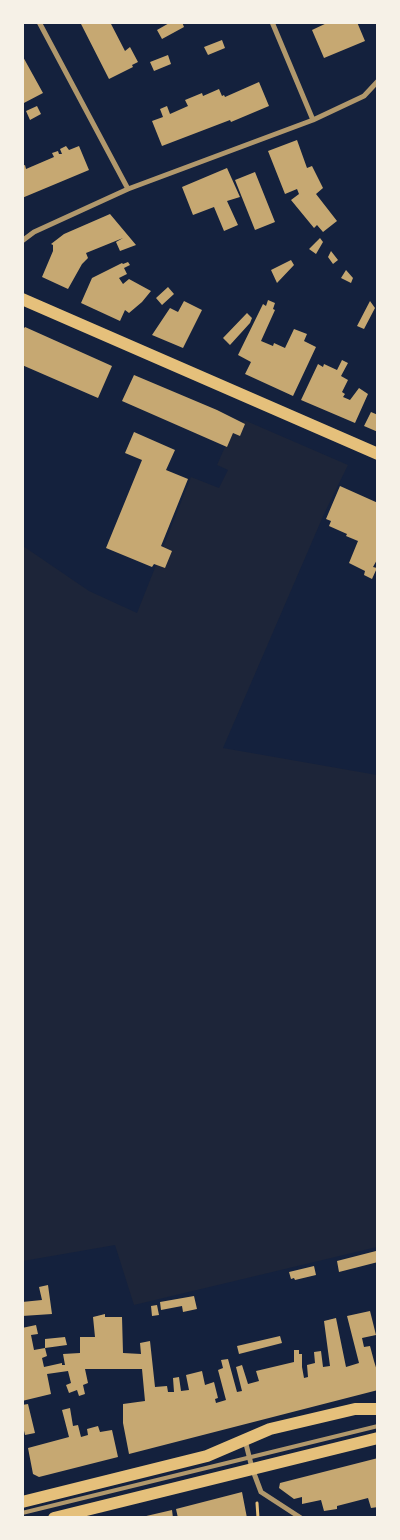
<!DOCTYPE html>
<html>
<head>
<meta charset="utf-8">
<style>
  body { margin:0 }
  #map { position:relative; width:400px; height:1540px; overflow:hidden; background:#14213d; font-family:"Fira Sans",sans-serif }
  canvas { display:block }
  .frame { position:absolute; inset:0; border:24px solid #f6f1e7; pointer-events:none }
</style>
</head>
<body>
<div id="map">
<canvas width="400" height="1540"></canvas>
<div class="frame"></div>
</div>
<script>
const ctx = document.querySelector('canvas').getContext('2d');
ctx.lineJoin = 'round';
function paint(path, color) {
  ctx.fillStyle = color;
  ctx.fill(path, 'evenodd');
}
function trace(path, color, width, dash) {
  ctx.strokeStyle = color;
  ctx.lineWidth = width;
  ctx.lineCap = dash ? 'butt' : 'round';
  ctx.setLineDash(dash || []);
  ctx.stroke(path);
}
paint(new Path2D(`
  M 244,420 L 348,465 L 324,514 L 223,748 L 377,775 L 377,1247 L 134,1305 L 115,1245 L 23,1261 L 23,546 L 89,591 L 137,613 L 191,477 L 219,488 L 228,470 L 217,465 L 232,431 L 238,434 Z`), '#1d2539');
paint(new Path2D(`
  M 80,22 L 110,22 L 125,51 L 130,47 L 138,62 L 132,65 L 133,67 L 109,79 Z
  M 171,22 L 182,22 L 184,27 L 162,39 L 157,30 Z
  M 329,22 L 357,22 L 365,41 L 324,58 L 312,30 Z
  M 222,40 L 225,48 L 208,55 L 204,47 Z
  M 22,55 L 43,93 L 22,104 Z
  M 168,55 L 171,64 L 154,71 L 150,62 Z
  M 259,82 L 269,106 L 231,122 L 230,120 L 162,146 L 152,121 L 163,117 L 160,109 L 167,106 L 170,114 L 188,106 L 185,100 L 202,93 L 203,96 L 219,89 L 222,96 L 224,95 L 225,97 Z
  M 37,106 L 41,114 L 30,120 L 26,111 Z
  M 297,140 L 307,168 L 312,166 L 323,188 L 316,194 L 337,221 L 323,232 L 317,225 L 314,228 L 291,200 L 299,194 L 297,189 L 285,194 L 268,151 Z
  M 66,146 L 69,150 L 79,146 L 89,170 L 22,198 L 22,166 L 25,165 L 26,169 L 54,157 L 52,153 L 58,151 L 59,154 L 62,154 L 60,149 Z
  M 227,168 L 240,197 L 227,201 L 238,225 L 224,231 L 214,207 L 193,215 L 182,187 Z
  M 255,172 L 275,222 L 255,230 L 235,180 Z
  M 110,214 L 136,245 L 120,251 L 116,242 L 123,238 L 86,253 L 88,258 L 82,264 L 68,289 L 42,277 L 53,251 L 53,245 L 51,244 L 64,234 Z
  M 320,238 L 323,242 L 316,254 L 309,249 Z
  M 331,251 L 338,260 L 333,264 L 328,257 Z
  M 291,260 L 294,265 L 277,283 L 271,270 Z
  M 128,262 L 130,265 L 124,268 L 127,274 L 119,278 L 123,284 L 129,279 L 151,291 L 142,302 L 129,313 L 125,310 L 120,321 L 81,303 L 92,278 L 122,263 L 123,264 Z
  M 346,270 L 353,278 L 351,283 L 341,278 Z
  M 168,287 L 174,294 L 162,305 L 156,298 Z
  M 268,300 L 275,303 L 273,309 L 275,310 L 261,341 L 273,346 L 274,343 L 285,348 L 294,329 L 307,334 L 304,341 L 316,347 L 293,396 L 245,374 L 251,362 L 238,355 L 263,304 L 266,306 Z
  M 184,301 L 202,310 L 183,348 L 152,335 L 170,308 L 178,312 Z
  M 370,301 L 375,308 L 364,329 L 357,326 Z
  M 247,313 L 252,318 L 250,323 L 230,345 L 223,338 Z
  M 25,327 L 112,366 L 98,398 L 22,365 L 22,331 Z
  M 342,360 L 348,363 L 341,376 L 348,380 L 342,392 L 345,394 L 343,397 L 350,400 L 359,388 L 368,394 L 355,423 L 301,400 L 318,364 L 323,367 L 324,364 L 337,370 Z
  M 134,375 L 217,410 L 245,424 L 240,436 L 233,433 L 227,447 L 122,401 Z
  M 371,412 L 378,415 L 378,432 L 364,426 Z
  M 134,432 L 175,450 L 166,470 L 188,479 L 161,546 L 172,551 L 165,568 L 154,564 L 152,567 L 106,548 L 142,460 L 125,453 Z
  M 340,486 L 378,503 L 378,558 L 373,567 L 377,568 L 372,579 L 364,575 L 365,571 L 349,563 L 358,541 L 346,536 L 347,534 L 329,526 L 331,521 L 326,519 Z
  M 376,1251 L 378,1262 L 339,1272 L 337,1261 Z
  M 314,1266 L 316,1275 L 295,1280 L 294,1278 L 291,1279 L 289,1272 Z
  M 48,1285 L 52,1314 L 22,1316 L 22,1302 L 42,1300 L 39,1287 Z
  M 194,1296 L 197,1309 L 183,1312 L 182,1306 L 161,1310 L 160,1302 Z
  M 157,1305 L 159,1315 L 152,1316 L 151,1306 Z
  M 370,1311 L 376,1335 L 362,1338 L 364,1347 L 370,1346 L 374,1361 L 378,1374 L 378,1390 L 129,1454 L 123,1423 L 123,1404 L 145,1401 L 142,1369 L 85,1369 L 88,1383 L 83,1385 L 85,1394 L 79,1396 L 77,1390 L 69,1393 L 66,1385 L 71,1383 L 68,1371 L 47,1374 L 51,1394 L 22,1401 L 22,1328 L 36,1325 L 38,1334 L 31,1335 L 34,1350 L 45,1348 L 45,1339 L 65,1337 L 67,1345 L 45,1348 L 47,1356 L 42,1358 L 44,1367 L 62,1363 L 62,1365 L 65,1365 L 63,1354 L 80,1353 L 80,1337 L 95,1337 L 93,1317 L 105,1314 L 105,1317 L 122,1317 L 123,1353 L 141,1354 L 140,1343 L 150,1341 L 155,1387 L 167,1386 L 168,1392 L 174,1392 L 173,1378 L 179,1377 L 181,1391 L 189,1390 L 186,1375 L 202,1371 L 205,1385 L 214,1382 L 218,1398 L 215,1399 L 216,1403 L 226,1400 L 218,1370 L 223,1368 L 221,1360 L 228,1359 L 237,1392 L 242,1391 L 236,1367 L 242,1365 L 248,1384 L 259,1381 L 256,1371 L 294,1362 L 294,1350 L 299,1350 L 299,1354 L 302,1354 L 302,1367 L 304,1378 L 308,1377 L 307,1365 L 315,1363 L 314,1352 L 321,1351 L 323,1367 L 330,1366 L 324,1321 L 336,1318 L 346,1367 L 359,1363 L 347,1316 Z
  M 280,1336 L 282,1343 L 239,1354 L 237,1346 Z
  M 28,1404 L 35,1433 L 25,1435 L 22,1422 L 22,1405 Z
  M 70,1408 L 73,1426 L 78,1425 L 81,1437 L 88,1435 L 87,1429 L 98,1426 L 100,1432 L 112,1430 L 118,1457 L 39,1477 L 33,1474 L 28,1448 L 69,1437 L 62,1410 Z
  M 378,1458 L 378,1507 L 371,1508 L 368,1498 L 337,1506 L 337,1509 L 324,1511 L 321,1500 L 302,1504 L 302,1497 L 294,1499 L 279,1488 L 280,1483 Z
  M 242,1492 L 247,1518 L 178,1518 L 176,1509 Z
  M 172,1510 L 173,1518 L 142,1518 L 142,1517 Z`), '#c6a872');
trace(new Path2D(`
  M 257,1503 L 258,1518`), '#e5c07b', 3);
trace(new Path2D(`
  M 22,1513 L 378,1426`), '#b1986c', 4);
trace(new Path2D(`
  M 39,22 L 128,189
  M 272,22 L 313,120
  M 22,241 L 34,232 L 128,189 L 313,120 L 364,96 L 378,81
  M 245,1440 L 252,1468 L 261,1492 L 301,1518`), '#b1986c', 5);
trace(new Path2D(`
  M 22,299 L 378,454
  M 22,1502 L 207,1456 L 270,1429 L 355,1409 L 378,1409
  M 54,1518 L 378,1438`), '#e5c07b', 12);
</script>
</body>
</html>
